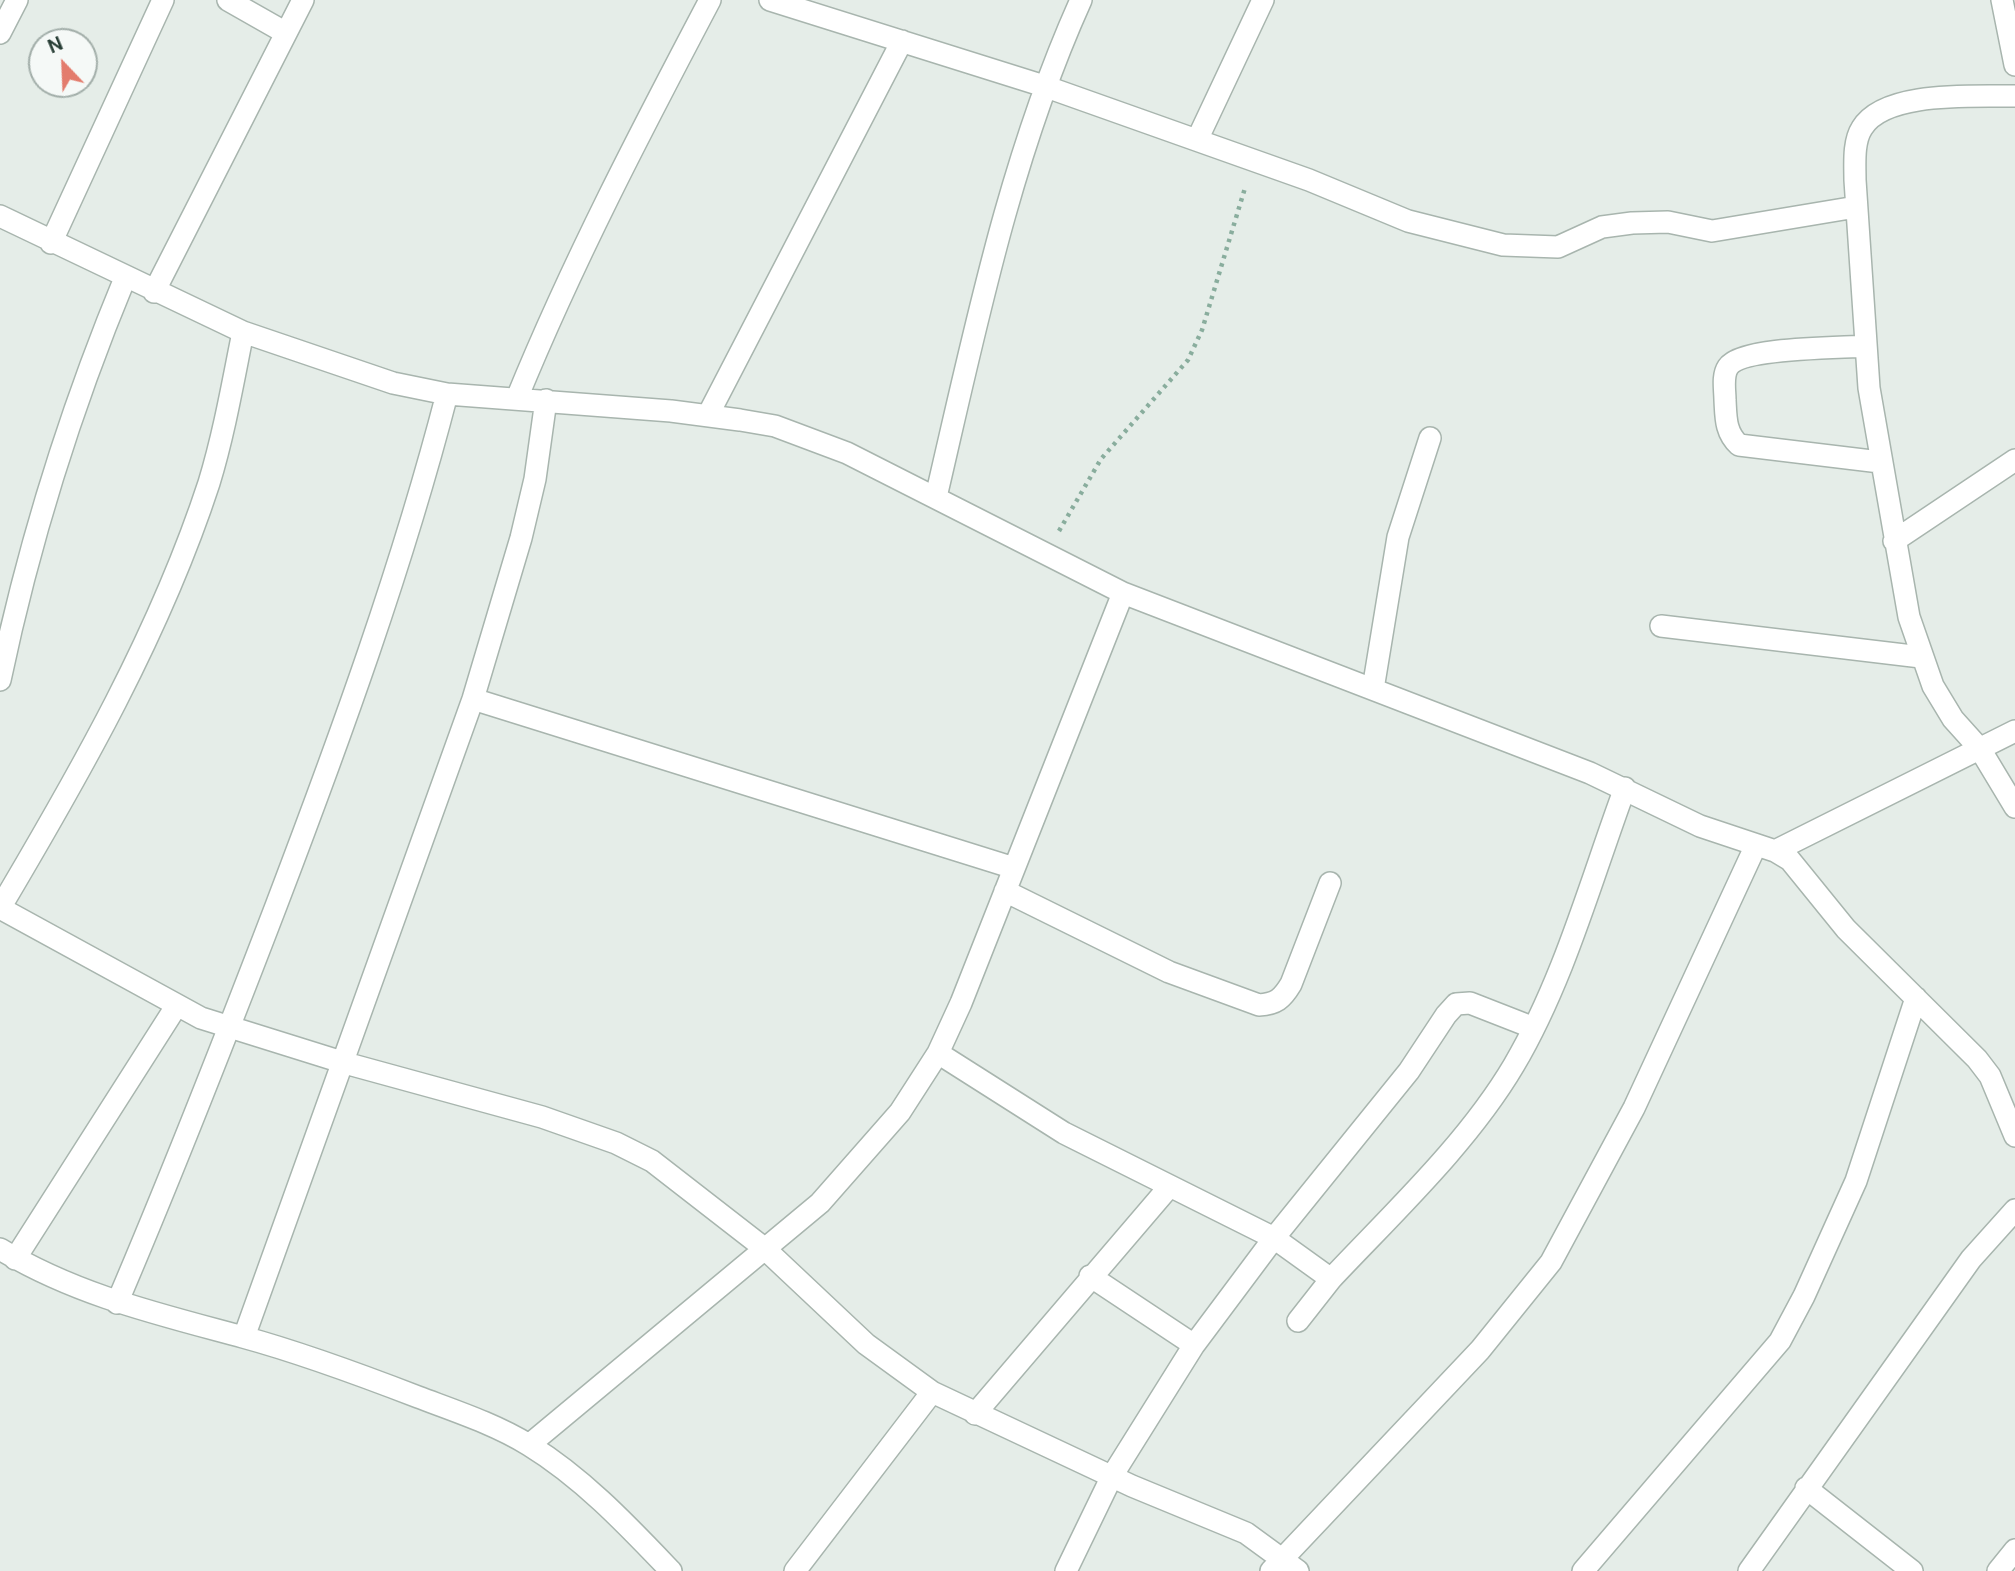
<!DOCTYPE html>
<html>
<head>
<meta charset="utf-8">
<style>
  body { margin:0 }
  #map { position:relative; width:2015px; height:1571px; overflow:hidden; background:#e5ede8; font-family:"DM Sans",sans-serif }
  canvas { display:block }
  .north { position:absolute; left:28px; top:28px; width:70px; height:70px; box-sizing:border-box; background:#f5f9f7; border:2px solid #a2aea9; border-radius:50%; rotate:337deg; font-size:19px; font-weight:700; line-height:28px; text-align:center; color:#263d34 }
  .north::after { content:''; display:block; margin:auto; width:24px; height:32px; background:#e37c6d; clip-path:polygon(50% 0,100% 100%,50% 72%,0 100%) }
</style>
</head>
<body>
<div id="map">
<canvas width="2015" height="1571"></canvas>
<div class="north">N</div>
</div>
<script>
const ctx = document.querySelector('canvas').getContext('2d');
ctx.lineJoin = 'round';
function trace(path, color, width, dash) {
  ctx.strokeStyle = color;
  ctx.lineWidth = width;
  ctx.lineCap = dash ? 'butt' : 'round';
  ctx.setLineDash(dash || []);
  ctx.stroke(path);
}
const minor = new Path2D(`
  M 228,0 L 286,33
  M 770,0 L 1044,86 L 1309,180 L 1408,221 L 1503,245 L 1558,247 L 1602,227 L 1632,223 L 1668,222 L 1712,231 L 1856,207
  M 2002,0 L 2015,65
  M 0,33 L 17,0
  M 2015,96 C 1975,97 1885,90 1862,128 C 1853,142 1855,164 1855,180 L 1869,388 L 1909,617 L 1933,686 L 1953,719 L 1980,749 L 2015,807
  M 1197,140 L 1263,0
  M 0,216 L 243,332 L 393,383 L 447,394 L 671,411 L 740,420 L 775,426 L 847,453 L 1123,593 L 1590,773 L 1700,826 L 1775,851 L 1790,860 L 1846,929 L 1977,1059 L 1990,1076 L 2015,1136
  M 51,243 L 163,0
  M 154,292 L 303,0
  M 1866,346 C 1840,348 1741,347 1728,367 C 1722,376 1725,390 1725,400 C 1726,417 1725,432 1739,445 L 1880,462
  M 517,398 C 573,261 641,131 710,0
  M 708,415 L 902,41
  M 936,497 C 975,330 1010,157 1081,0
  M 1894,541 L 2015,460
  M 1661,626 L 1921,657
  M 0,680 C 29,542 71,408 125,278
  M 1373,689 L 1398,537 L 1430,438
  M 473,699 L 1014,868
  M 1775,851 L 2015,731
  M 1005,891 L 1169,972 L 1259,1005 C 1276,1004 1282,999 1291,984 L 1330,883
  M 0,908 L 201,1018 L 345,1063 L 542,1117 L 616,1143 L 652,1161 L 764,1248 L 866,1344 L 932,1392 L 1132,1486 L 1246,1533 L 1298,1571
  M 0,908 C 80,773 160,633 209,483 C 224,434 233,382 243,332
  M 938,1053 L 1064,1133 L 1274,1238 L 1331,1279 L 1298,1321
  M 0,1249 C 76,1295 158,1314 243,1337 C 302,1353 361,1375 418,1397 C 455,1411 495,1424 529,1445 C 583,1478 628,1526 671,1571
  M 15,1259 L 177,1005
  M 1090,1276 L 1194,1345
  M 1331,1279 C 1393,1213 1468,1143 1514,1065 C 1564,980 1591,880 1625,788
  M 117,1303 C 173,1172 225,1039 276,906 C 340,738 402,568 447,394
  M 244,1337 L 473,699 L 521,538 L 535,479 L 546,400
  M 975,1414 L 1169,1187
  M 529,1445 L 820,1203 L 900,1112 L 938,1053 L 961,1003 L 1123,593
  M 1806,1488 L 1912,1571
  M 795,1571 L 932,1392
  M 1066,1571 L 1112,1476 L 1194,1345 L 1274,1238 L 1409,1071 L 1446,1015 L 1456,1004 L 1470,1003 L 1534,1028
  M 1271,1571 L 1480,1350 L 1551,1262 L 1634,1108 L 1756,845
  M 1583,1571 L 1780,1341 L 1804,1296 L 1856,1181 L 1916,998
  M 1749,1571 L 1971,1259 L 2015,1210
  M 1998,1571 L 2015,1550`);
trace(minor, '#a8b5ae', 24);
trace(new Path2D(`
  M 1059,531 L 1101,459 L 1188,360 L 1202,330 L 1245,188`), '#89ad9d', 4.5, [3.5, 5]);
trace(minor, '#fff', 21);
</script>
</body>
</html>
